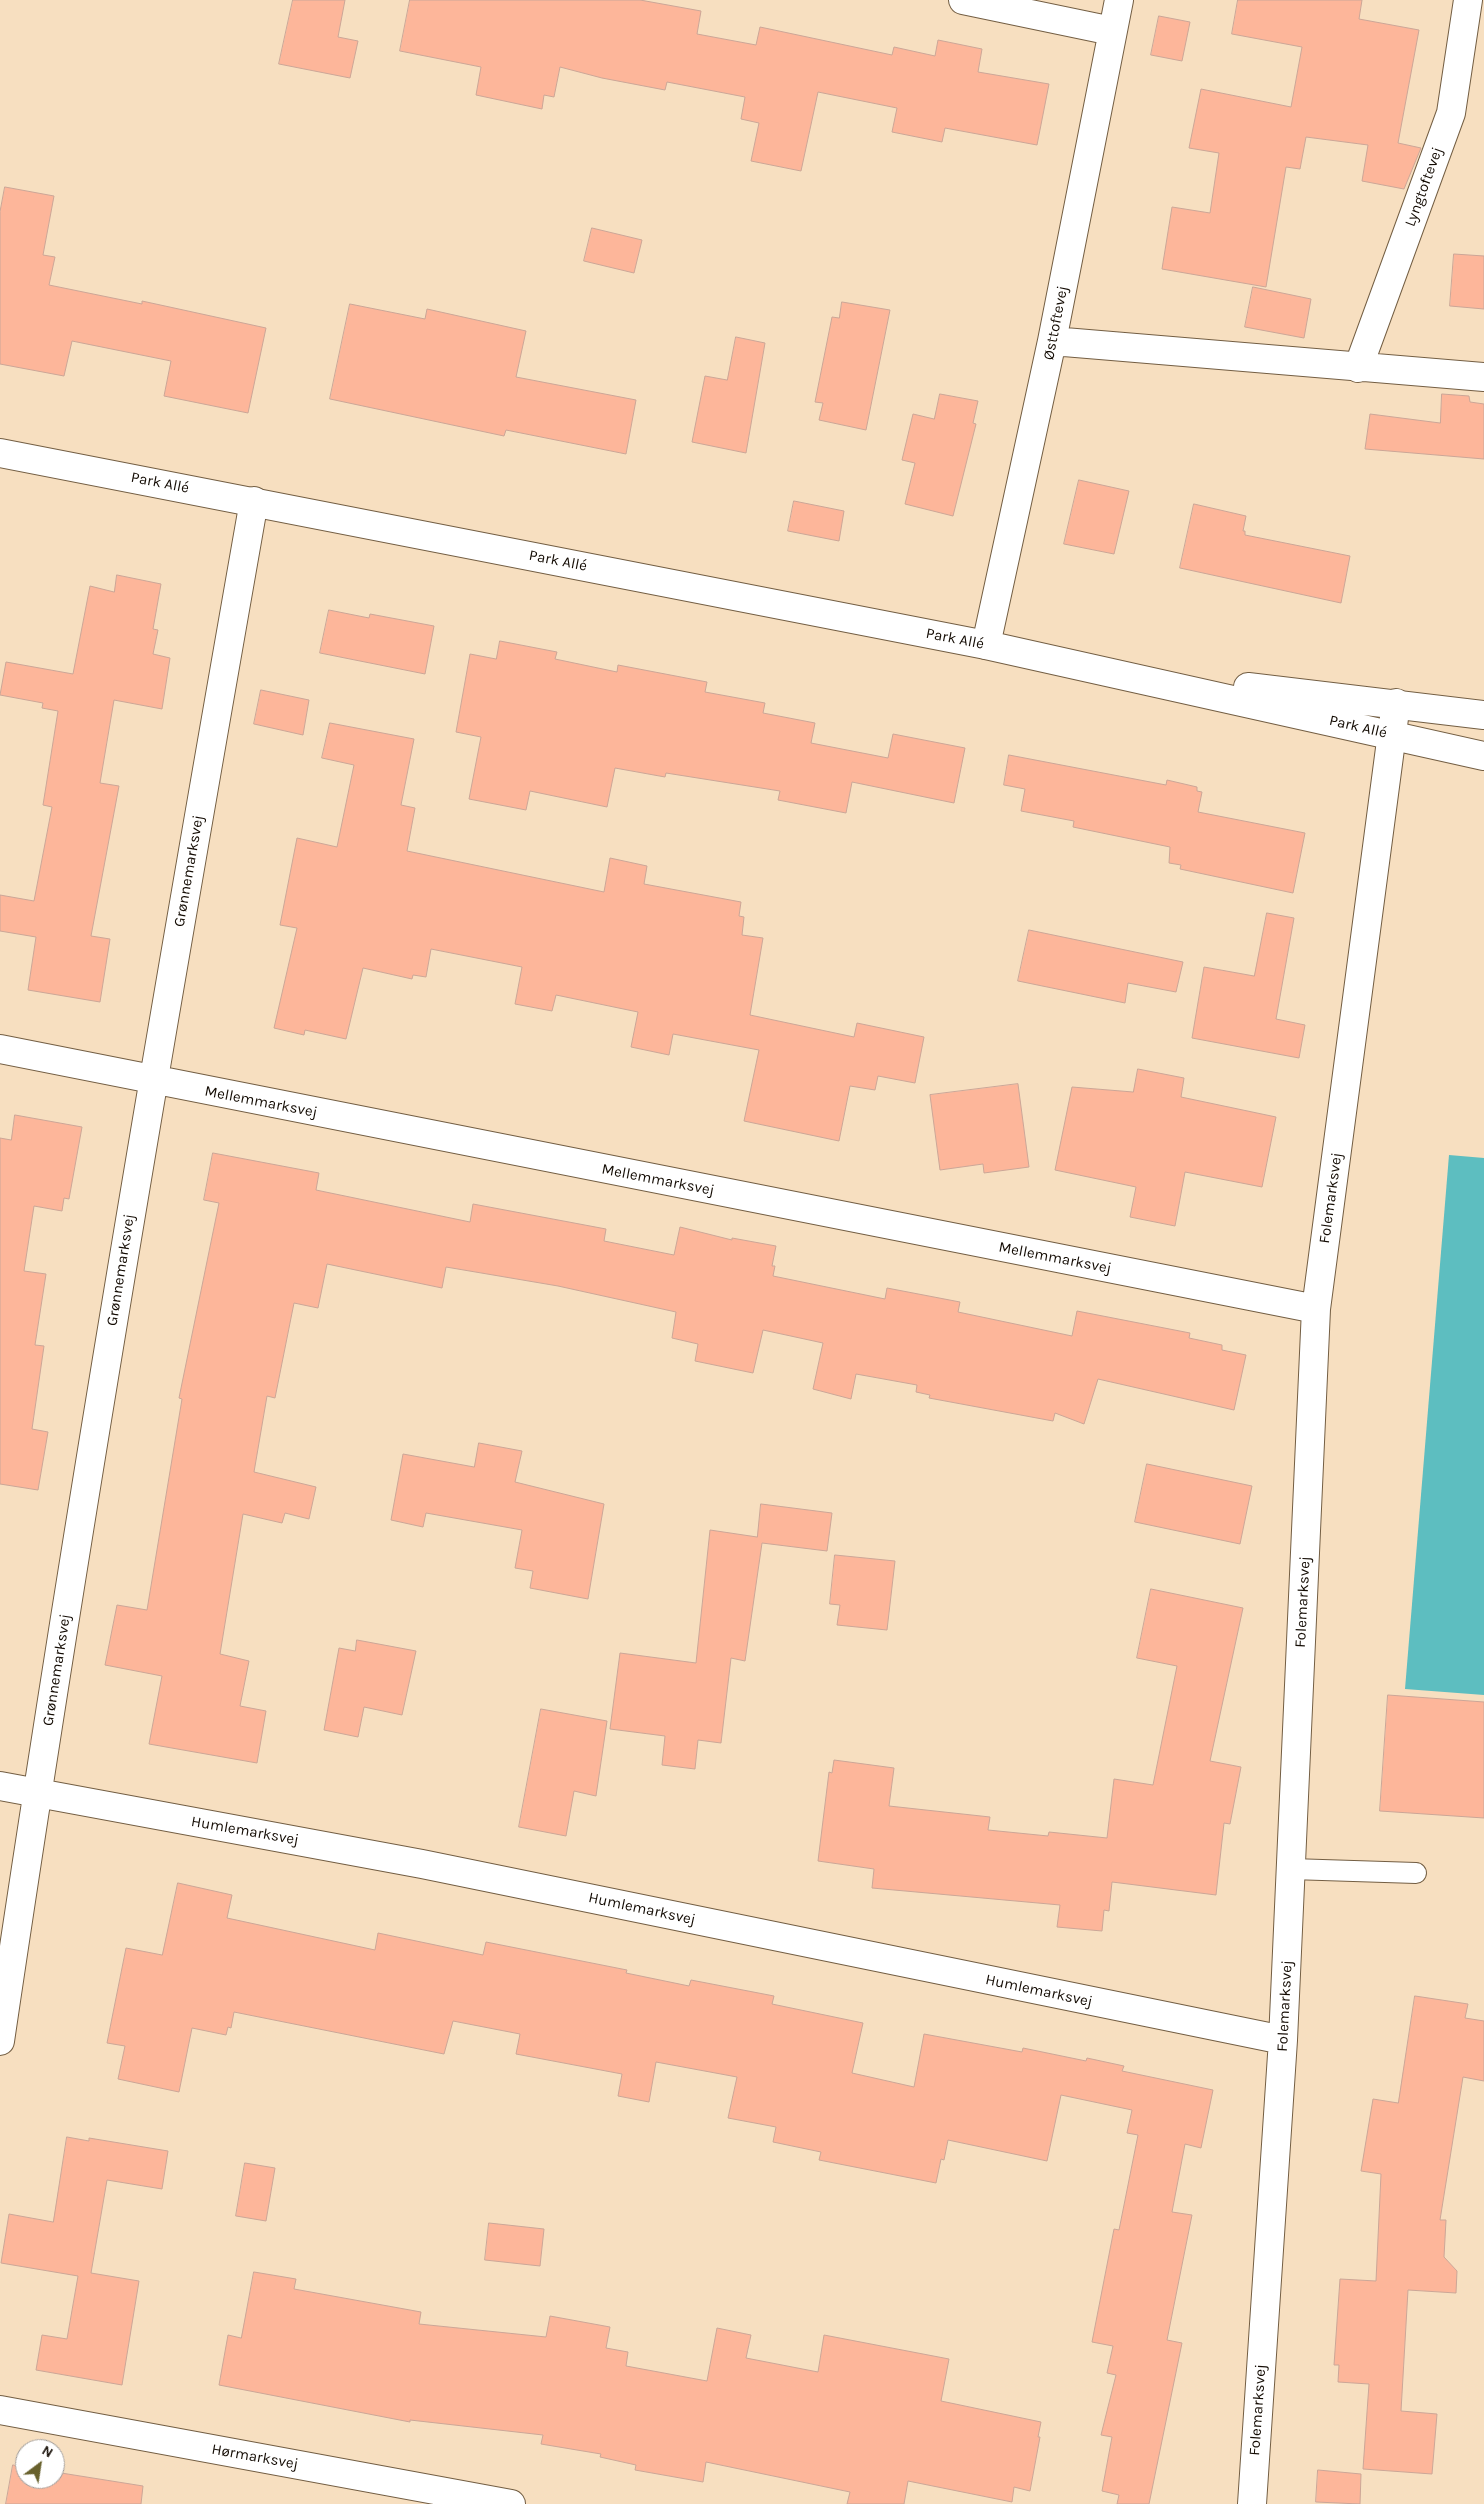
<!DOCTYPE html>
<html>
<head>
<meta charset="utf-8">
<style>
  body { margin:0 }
  #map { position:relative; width:1484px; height:2504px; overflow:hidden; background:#f7dfc0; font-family:Karla,sans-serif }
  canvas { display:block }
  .north { position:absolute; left:15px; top:2439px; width:50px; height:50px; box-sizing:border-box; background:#fff; border:1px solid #a19d9a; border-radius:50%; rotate:31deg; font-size:14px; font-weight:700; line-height:20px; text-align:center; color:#130b03 }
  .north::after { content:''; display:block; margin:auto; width:18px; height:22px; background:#68612d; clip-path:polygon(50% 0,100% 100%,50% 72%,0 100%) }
</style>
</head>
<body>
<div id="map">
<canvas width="1484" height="2504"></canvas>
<div class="north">N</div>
</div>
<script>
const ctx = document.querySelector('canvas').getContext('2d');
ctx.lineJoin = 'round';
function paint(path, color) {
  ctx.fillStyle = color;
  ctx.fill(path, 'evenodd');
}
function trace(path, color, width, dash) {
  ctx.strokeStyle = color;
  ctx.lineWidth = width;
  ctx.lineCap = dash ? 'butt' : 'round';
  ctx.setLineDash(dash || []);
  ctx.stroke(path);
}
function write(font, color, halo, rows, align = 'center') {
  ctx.font = font + ' Karla,sans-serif';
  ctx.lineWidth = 4.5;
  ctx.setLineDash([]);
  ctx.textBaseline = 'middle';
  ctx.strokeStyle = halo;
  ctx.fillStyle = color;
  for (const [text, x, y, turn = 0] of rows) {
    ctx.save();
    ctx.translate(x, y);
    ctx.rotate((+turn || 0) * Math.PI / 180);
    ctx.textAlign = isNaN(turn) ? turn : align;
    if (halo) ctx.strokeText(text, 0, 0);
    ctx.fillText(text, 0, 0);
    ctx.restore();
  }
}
paint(new Path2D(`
  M 1449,1155 L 1484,1158 L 1484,1695 L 1405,1689 Z`), '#5dbec0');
const building = new Path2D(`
  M 293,0 L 345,0 L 338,37 L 358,41 L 350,78 L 279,64 Z
  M 410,0 L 640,0 L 701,11 L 697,34 L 756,45 L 760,27 L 892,55 L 894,47 L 935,56 L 938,40 L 982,49 L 978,72 L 1049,84 L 1037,145 L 945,128 L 942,142 L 892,132 L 897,108 L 818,92 L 801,171 L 751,161 L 759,123 L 741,119 L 745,97 L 667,82 L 665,90 L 602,78 L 560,67 L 554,97 L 544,95 L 542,109 L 476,95 L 481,67 L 400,51 Z
  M 1238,0 L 1362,0 L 1359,19 L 1419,30 L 1398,143 L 1421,148 L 1404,189 L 1362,181 L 1368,145 L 1306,137 L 1300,169 L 1286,167 L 1266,287 L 1162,269 L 1172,207 L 1210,213 L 1219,153 L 1189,148 L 1201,89 L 1291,107 L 1302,47 L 1232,34 Z
  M 1159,16 L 1190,22 L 1182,61 L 1151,55 Z
  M 5,187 L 54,196 L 43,255 L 55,257 L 49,285 L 142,304 L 142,301 L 266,328 L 248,413 L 164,396 L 171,361 L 72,341 L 64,376 L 0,364 L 0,212 Z
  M 592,228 L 642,240 L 634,273 L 584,261 Z
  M 1454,254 L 1484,256 L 1484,309 L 1450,306 Z
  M 1253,287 L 1311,299 L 1304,338 L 1245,327 Z
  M 842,302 L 890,310 L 866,430 L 819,420 L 823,403 L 815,402 L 832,317 L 839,318 Z
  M 350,304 L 425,319 L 427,309 L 526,331 L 516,377 L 636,400 L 626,454 L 506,430 L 504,436 L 330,399 Z
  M 736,337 L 765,343 L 746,453 L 692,442 L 705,376 L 727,380 Z
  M 940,394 L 978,401 L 973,423 L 976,424 L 953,516 L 905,504 L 915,463 L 902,460 L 913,414 L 934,419 Z
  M 1442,394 L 1469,396 L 1470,402 L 1484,404 L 1484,459 L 1365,449 L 1370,414 L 1440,423 Z
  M 1079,480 L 1129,491 L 1114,554 L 1064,544 Z
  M 794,501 L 844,511 L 839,541 L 788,531 Z
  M 1194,504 L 1246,516 L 1243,531 L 1245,531 L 1245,535 L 1350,556 L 1341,603 L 1180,568 Z
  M 117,575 L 161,584 L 153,629 L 158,630 L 153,654 L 170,658 L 162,709 L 114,700 L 100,783 L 119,786 L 91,936 L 110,939 L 100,1002 L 28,990 L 36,937 L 0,931 L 0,895 L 34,901 L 52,807 L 43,805 L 58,711 L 42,708 L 43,703 L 0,695 L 6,662 L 73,674 L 90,586 L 114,592 Z
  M 329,610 L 369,618 L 370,614 L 434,626 L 425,674 L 320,653 Z
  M 500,641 L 557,652 L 555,659 L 617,672 L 618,665 L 707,682 L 705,692 L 765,703 L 763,713 L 815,723 L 811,743 L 888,758 L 893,734 L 965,748 L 954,803 L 852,782 L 846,813 L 778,800 L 780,791 L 666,773 L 665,777 L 615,768 L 607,807 L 530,791 L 526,810 L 469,799 L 481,737 L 456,732 L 470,654 L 496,659 Z
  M 261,690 L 309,700 L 303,735 L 254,724 Z
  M 330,723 L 414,739 L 401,805 L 415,808 L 407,851 L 604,892 L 610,858 L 647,866 L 644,884 L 741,902 L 739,916 L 744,917 L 742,935 L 763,938 L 750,1015 L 854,1037 L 857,1023 L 924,1037 L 915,1083 L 878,1076 L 875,1090 L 850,1086 L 839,1141 L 744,1121 L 759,1050 L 673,1034 L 669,1055 L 631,1047 L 638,1012 L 556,995 L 552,1011 L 515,1004 L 522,967 L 431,949 L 426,977 L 413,975 L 412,979 L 363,968 L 346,1039 L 305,1030 L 304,1035 L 274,1028 L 297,928 L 280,925 L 297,838 L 337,847 L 354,765 L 322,758 Z
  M 1009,755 L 1166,785 L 1167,780 L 1197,787 L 1197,791 L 1202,792 L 1198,812 L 1305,833 L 1293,893 L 1180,869 L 1181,865 L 1169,863 L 1170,847 L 1073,827 L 1074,821 L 1021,811 L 1025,789 L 1004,785 Z
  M 1267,913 L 1294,918 L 1276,1019 L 1305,1025 L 1299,1058 L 1192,1038 L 1204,967 L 1254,976 Z
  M 1029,930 L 1183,962 L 1176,992 L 1128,983 L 1125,1003 L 1018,981 Z
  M 1138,1069 L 1184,1078 L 1181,1097 L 1276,1117 L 1262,1187 L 1185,1172 L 1175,1226 L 1130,1217 L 1136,1187 L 1055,1170 L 1072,1087 L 1133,1092 Z
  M 1018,1084 L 1029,1167 L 984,1173 L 983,1164 L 940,1170 L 930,1095 Z
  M 15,1115 L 82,1127 L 69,1199 L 64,1198 L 62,1211 L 34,1206 L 24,1271 L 46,1274 L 35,1345 L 44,1346 L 32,1429 L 48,1432 L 38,1490 L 0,1484 L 0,1138 L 11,1140 Z
  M 213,1153 L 319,1173 L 316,1190 L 470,1222 L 473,1204 L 606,1229 L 604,1241 L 674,1255 L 680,1227 L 732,1240 L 732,1238 L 776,1246 L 772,1266 L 775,1266 L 773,1276 L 885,1299 L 887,1288 L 960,1302 L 958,1312 L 1072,1336 L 1077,1311 L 1190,1333 L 1189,1338 L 1222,1345 L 1222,1350 L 1246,1355 L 1234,1410 L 1098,1379 L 1084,1424 L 1055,1413 L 1053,1421 L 929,1398 L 930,1395 L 916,1392 L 917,1385 L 856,1374 L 851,1399 L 813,1389 L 823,1343 L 763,1330 L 753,1373 L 695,1361 L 698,1344 L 672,1338 L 676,1312 L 558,1286 L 446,1267 L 442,1288 L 327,1264 L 318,1308 L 294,1303 L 275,1398 L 267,1396 L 254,1472 L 316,1487 L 309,1519 L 285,1513 L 282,1523 L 243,1514 L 220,1654 L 249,1661 L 240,1706 L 266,1711 L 257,1763 L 149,1744 L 162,1676 L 105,1665 L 117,1605 L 147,1610 L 182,1399 L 179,1398 L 219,1203 L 204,1200 Z
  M 479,1443 L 522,1451 L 515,1482 L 604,1504 L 588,1599 L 530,1588 L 533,1571 L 515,1568 L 522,1530 L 426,1513 L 423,1527 L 391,1520 L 403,1454 L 474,1467 Z
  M 1147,1464 L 1252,1486 L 1240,1544 L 1135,1522 Z
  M 761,1504 L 832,1513 L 827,1551 L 762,1543 L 745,1661 L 731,1658 L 721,1743 L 698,1740 L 695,1769 L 662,1765 L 665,1736 L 610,1729 L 620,1653 L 696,1663 L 710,1530 L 757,1537 Z
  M 835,1555 L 895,1561 L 887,1630 L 837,1625 L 840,1605 L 830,1604 Z
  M 1151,1589 L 1243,1608 L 1210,1761 L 1241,1767 L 1230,1824 L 1224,1823 L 1216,1895 L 1112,1882 L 1109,1911 L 1104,1910 L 1102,1931 L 1057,1927 L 1060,1905 L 872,1888 L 874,1869 L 818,1861 L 829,1772 L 832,1773 L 834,1760 L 894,1768 L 889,1806 L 990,1817 L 988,1830 L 1048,1836 L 1049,1832 L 1107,1838 L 1114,1779 L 1153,1785 L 1177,1666 L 1137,1658 Z
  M 357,1640 L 416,1651 L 402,1715 L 364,1707 L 358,1737 L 324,1730 L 339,1648 L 355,1651 Z
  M 1388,1695 L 1484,1702 L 1484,1818 L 1380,1811 Z
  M 541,1709 L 607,1721 L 596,1796 L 574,1791 L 566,1836 L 519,1827 Z
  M 178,1883 L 232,1895 L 227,1918 L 375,1950 L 378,1933 L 483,1955 L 486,1942 L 627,1970 L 626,1973 L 689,1986 L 691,1980 L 774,1996 L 772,2004 L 863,2023 L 852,2073 L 914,2087 L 924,2034 L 1022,2052 L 1023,2048 L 1086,2061 L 1087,2058 L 1124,2066 L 1122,2071 L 1213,2090 L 1201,2148 L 1185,2144 L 1172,2212 L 1192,2215 L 1167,2340 L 1182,2343 L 1149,2504 L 1117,2504 L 1119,2495 L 1102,2491 L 1112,2437 L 1101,2435 L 1116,2375 L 1107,2373 L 1113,2346 L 1092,2342 L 1114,2229 L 1119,2230 L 1138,2135 L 1127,2133 L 1132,2110 L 1061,2095 L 1047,2161 L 948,2140 L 944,2160 L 941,2159 L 936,2183 L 819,2160 L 821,2152 L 773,2142 L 776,2127 L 728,2118 L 737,2077 L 656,2062 L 649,2102 L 618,2096 L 622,2074 L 516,2054 L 520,2034 L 453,2021 L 444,2054 L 234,2012 L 231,2028 L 228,2027 L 226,2035 L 192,2028 L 179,2092 L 118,2079 L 125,2046 L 107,2043 L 126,1948 L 162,1955 Z
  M 1415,1996 L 1468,2004 L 1465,2018 L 1484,2021 L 1484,2081 L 1463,2077 L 1440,2220 L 1446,2220 L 1444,2257 L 1457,2271 L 1456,2293 L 1408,2290 L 1401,2411 L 1437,2414 L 1432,2474 L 1363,2469 L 1369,2384 L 1338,2382 L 1339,2365 L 1334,2365 L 1340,2279 L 1376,2281 L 1381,2174 L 1361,2171 L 1373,2099 L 1398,2103 Z
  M 67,2137 L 89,2141 L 89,2138 L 168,2151 L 162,2189 L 107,2180 L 91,2273 L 139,2281 L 122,2385 L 36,2370 L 42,2335 L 67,2339 L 78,2276 L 1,2263 L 9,2214 L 53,2222 Z
  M 245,2163 L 275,2168 L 266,2221 L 236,2216 Z
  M 489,2223 L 544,2229 L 540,2266 L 485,2260 Z
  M 254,2272 L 296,2279 L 294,2289 L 421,2312 L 419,2324 L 546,2337 L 550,2316 L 610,2327 L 606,2348 L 628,2352 L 626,2366 L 707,2381 L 717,2328 L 751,2335 L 746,2358 L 818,2372 L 824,2335 L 949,2359 L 941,2401 L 1041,2422 L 1038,2437 L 1040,2437 L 1030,2491 L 1014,2487 L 1012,2502 L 908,2481 L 904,2504 L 847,2504 L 850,2492 L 706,2462 L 703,2482 L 635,2470 L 636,2465 L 600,2457 L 601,2454 L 541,2444 L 543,2435 L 410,2420 L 410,2422 L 219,2385 L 228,2335 L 241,2338 Z
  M 13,2465 L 25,2467 L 25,2479 L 55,2479 L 55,2472 L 143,2486 L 141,2504 L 6,2504 Z
  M 1318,2470 L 1361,2474 L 1360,2504 L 1316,2502 Z`);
paint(building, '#fdb69a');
trace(building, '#cba697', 1);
const lane = new Path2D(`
  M 1291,1869 L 1416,1873`);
const street = new Path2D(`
  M 963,0 L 1112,31
  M 1052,341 L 1484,377
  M 1358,368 L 1451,113 L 1468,0
  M 986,645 L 1052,341 L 1119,0
  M 0,1049 L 1316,1309
  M 0,1786 L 422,1864 L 1283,2040
  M 0,2041 C 76,1526 164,1013 254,501
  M 0,2410 L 511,2504
  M 1252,2504 L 1283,2040 L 1316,1309 L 1396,703`);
const secondary = new Path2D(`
  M 0,453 L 986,645 L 1484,756
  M 1248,687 L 1484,715`);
trace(lane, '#735e43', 22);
trace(street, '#735e43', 30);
trace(secondary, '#735e43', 30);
trace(lane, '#fff', 20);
trace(street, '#fff', 28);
trace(secondary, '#fff', 28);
write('15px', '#130b03', '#fff', [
  ["Lyngtoftevej",1424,187,-70],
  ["Østtoftevej",1056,323,-79],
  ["Park Allé",160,483,11],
  ["Park Allé",558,561,11],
  ["Park Allé",955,639,11],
  ["Park Allé",1358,727,13],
  ["Grønnemarksvej",189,871,-80],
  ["Mellemmarksvej",261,1102,11],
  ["Mellemmarksvej",658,1180,11],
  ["Folemarksvej",1331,1198,-82],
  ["Mellemmarksvej",1055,1258,11],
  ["Grønnemarksvej",121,1270,-81],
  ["Folemarksvej",1303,1602,-87],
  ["Grønnemarksvej",57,1670,-81],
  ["Humlemarksvej",245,1831,10],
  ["Humlemarksvej",642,1909,12],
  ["Humlemarksvej",1039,1991,12],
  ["Folemarksvej",1285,2006,-87],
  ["Folemarksvej",1258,2410,-86],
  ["Hørmarksvej",255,2457,10]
]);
</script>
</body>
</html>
